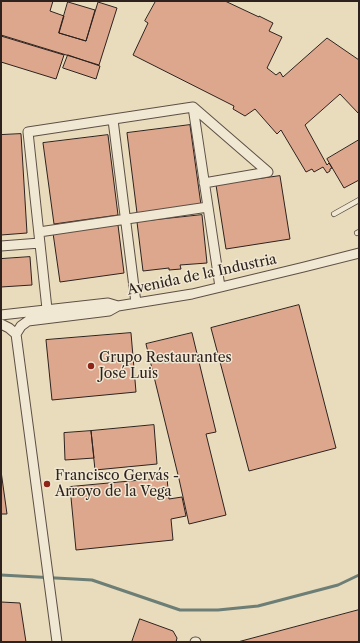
<!DOCTYPE html>
<html>
<head>
<meta charset="utf-8">
<style>
  body { margin:0 }
  #map { position:relative; width:360px; height:643px; overflow:hidden; background:#e9dcbc; font-family:"Libre Caslon Text",serif }
  canvas { display:block }
  .frame { position:absolute; inset:0; border:2px solid #2e221e; pointer-events:none }
</style>
</head>
<body>
<div id="map">
<canvas width="360" height="643"></canvas>
<div class="frame"></div>
</div>
<script>
const ctx = document.querySelector('canvas').getContext('2d');
ctx.lineJoin = 'round';
function trace(path, color, width, dash) {
  ctx.strokeStyle = color;
  ctx.lineWidth = width;
  ctx.lineCap = dash ? 'butt' : 'round';
  ctx.setLineDash(dash || []);
  ctx.stroke(path);
}
function paint(path, color) {
  ctx.fillStyle = color;
  ctx.fill(path, 'evenodd');
}
function write(font, color, halo, rows, align = 'center') {
  ctx.font = font + ' "Libre Caslon Text",serif';
  ctx.lineWidth = 3;
  ctx.setLineDash([]);
  ctx.textBaseline = 'middle';
  ctx.strokeStyle = halo;
  ctx.fillStyle = color;
  for (const [text, x, y, turn = 0] of rows) {
    ctx.save();
    ctx.translate(x, y);
    ctx.rotate((+turn || 0) * Math.PI / 180);
    ctx.textAlign = isNaN(turn) ? turn : align;
    if (halo) ctx.strokeText(text, 0, 0);
    ctx.fillText(text, 0, 0);
    ctx.restore();
  }
}
trace(new Path2D(`
  M 1,575 L 92,580 L 180,610 L 218,610 L 258,606 L 338,585 L 359,575`), '#6d7e76', 3);
const building = new Path2D(`
  M 1,1 L 53,1 L 50,11 L 64,16 L 59,33 L 86,41 L 98,2 L 117,8 L 99,65 L 1,35 Z
  M 156,1 L 225,1 L 259,17 L 259,16 L 273,23 L 269,31 L 282,37 L 267,68 L 276,75 L 280,72 L 283,77 L 327,38 L 359,60 L 359,114 L 340,94 L 305,125 L 327,165 L 329,163 L 332,168 L 330,169 L 330,171 L 327,173 L 323,167 L 314,172 L 312,169 L 306,172 L 281,130 L 277,134 L 255,109 L 245,116 L 233,109 L 234,106 L 133,55 L 148,23 L 145,21 Z
  M 68,2 L 95,10 L 86,41 L 59,33 Z
  M 1,36 L 64,55 L 56,79 L 1,62 Z
  M 68,55 L 100,66 L 96,79 L 63,68 Z
  M 190,125 L 201,205 L 137,213 L 127,133 Z
  M 21,134 L 27,233 L 1,235 L 1,135 Z
  M 108,135 L 118,215 L 54,224 L 43,143 Z
  M 359,140 L 359,180 L 344,188 L 327,159 Z
  M 280,176 L 290,239 L 226,249 L 216,185 Z
  M 202,215 L 207,263 L 180,265 L 181,269 L 169,270 L 169,268 L 143,271 L 137,222 Z
  M 118,225 L 124,273 L 60,282 L 53,233 Z
  M 30,257 L 32,285 L 1,287 L 1,259 Z
  M 299,305 L 336,448 L 249,471 L 211,328 Z
  M 131,333 L 136,392 L 52,400 L 46,340 Z
  M 192,333 L 216,432 L 206,434 L 226,515 L 189,524 L 179,479 L 146,344 Z
  M 154,425 L 157,464 L 95,470 L 91,431 Z
  M 91,431 L 94,458 L 65,460 L 64,433 Z
  M 1,471 L 7,514 L 1,514 Z
  M 167,478 L 169,499 L 182,497 L 186,516 L 171,519 L 173,540 L 76,550 L 70,487 Z
  M 1,602 L 20,603 L 26,642 L 1,642 Z
  M 359,610 L 359,642 L 238,642 Z
  M 140,619 L 173,631 L 177,638 L 176,642 L 132,642 Z`);
paint(building, '#dda78e');
trace(building, '#2e221e', 1);
const lane = new Path2D(`
  M 334,214 L 359,200
  M 357,233 L 359,232`);
const street = new Path2D(`
  M 193,107 L 268,172 L 204,183
  M 113,120 L 136,303
  M 39,232 L 208,207
  M 1,246 L 40,243
  M 47,309 L 28,132 L 193,107 L 220,287
  M 1,315 L 108,303 L 118,306 L 192,294 L 304,267 L 359,253
  M 1,324 L 9,328 L 16,334
  M 57,642 L 16,334 L 21,326 L 28,321 L 109,311 L 118,306
  M 195,642 L 196,642`);
trace(lane, '#5d5046', 6);
trace(street, '#5d5046', 11);
trace(lane, '#f1e8d3', 4.5);
trace(street, '#f1e8d3', 9);
for (const [x, y, r, color] of [
  [91,366,4,"#8f2418"],
  [47,484,4,"#8f2418"]
]) {
  const dot = new Path2D();
  dot.arc(x, y, r, 0, 2 * Math.PI);
  ctx.fillStyle = color;
  ctx.fill(dot);
  trace(dot, '#f1e8d3', 1.5);
}
write('14px', '#2e221e', '#f1e8d3', [
  ["Avenida de la Industria",202,275,-12]
]);
write('14px', '#2e221e', '#f1e8d3', [
  ["Grupo Restaurantes",99,358],
  ["José Luis",99,374],
  ["Francisco Gervás -",55,476],
  ["Arroyo de la Vega",55,492]
], 'left');
</script>
</body>
</html>
